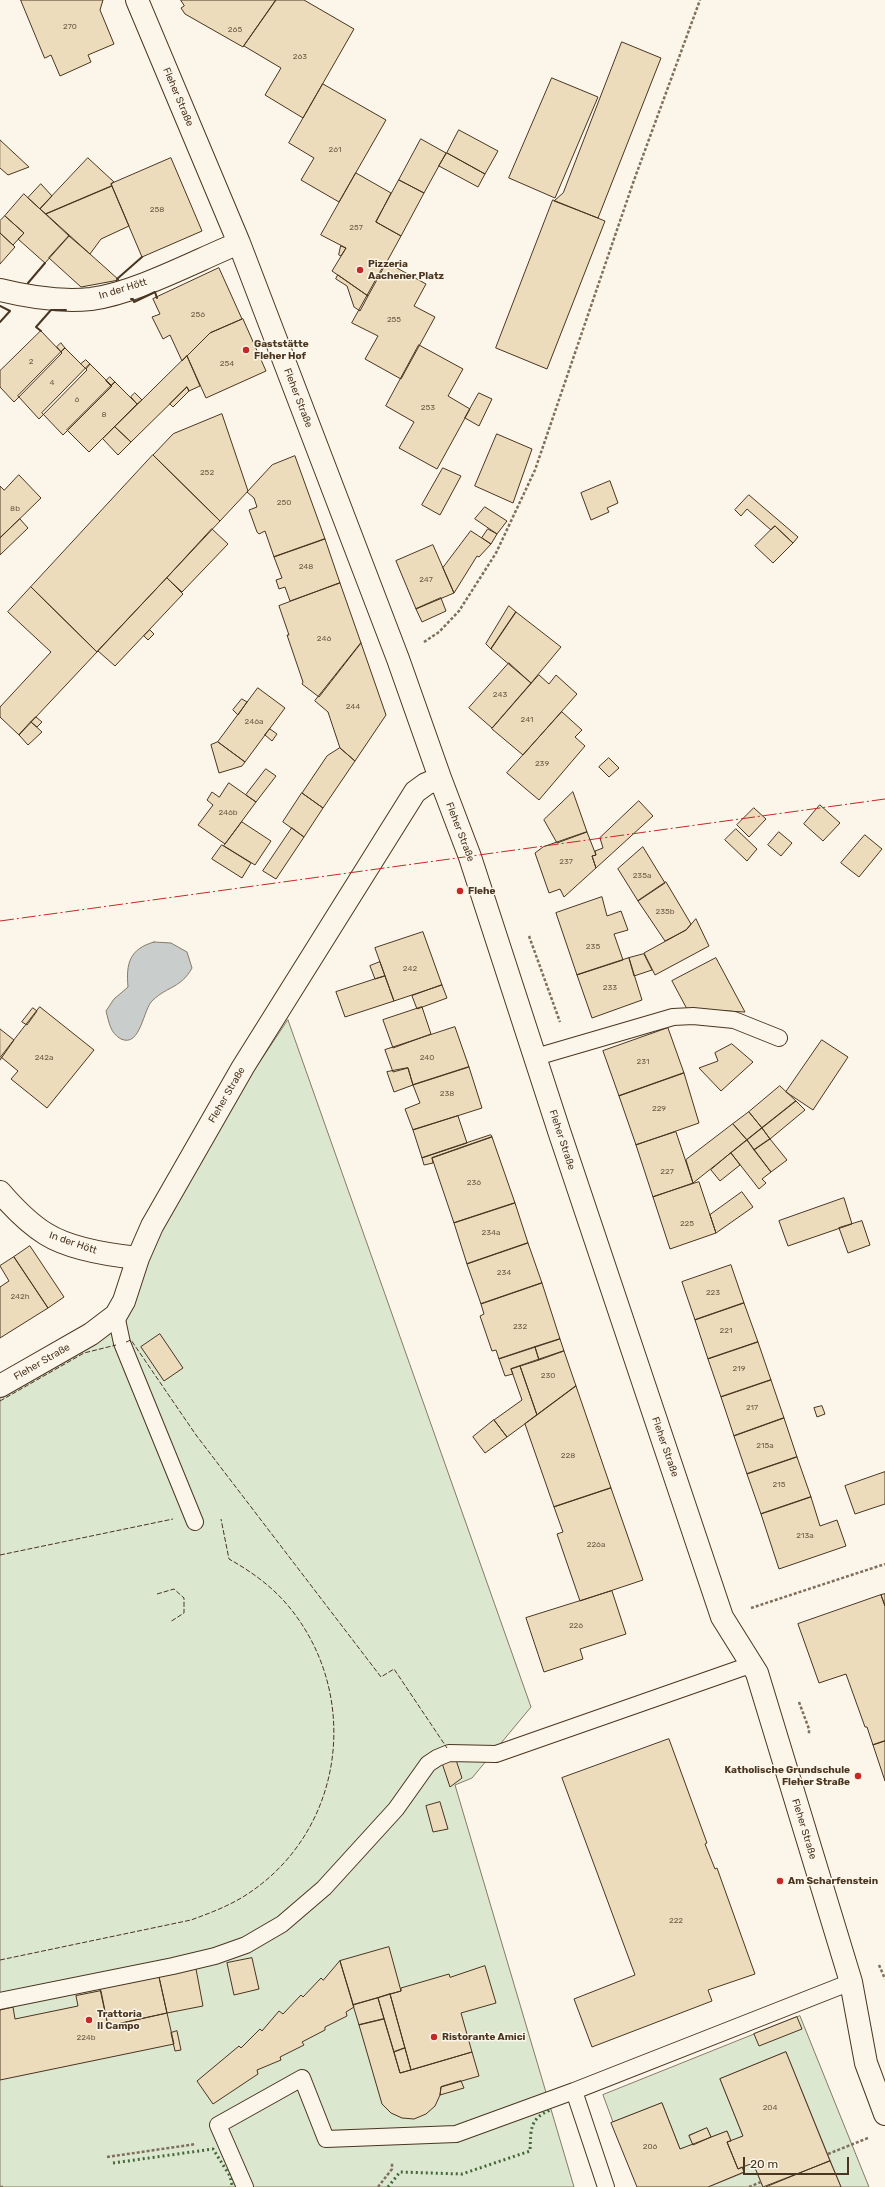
<!DOCTYPE html>
<html>
<head>
<meta charset="utf-8">
<style>
  body { margin:0 }
  #map { position:relative; width:885px; height:2187px; overflow:hidden; background:#fbf6e9; font-family:Rubik,sans-serif }
  canvas { display:block }
  .scale { position:absolute; left:743px; top:2157px; width:106px; height:18px; box-sizing:border-box; border:2px solid #4a3520; border-top:0; padding-left:5px; font-size:12px; line-height:14px; white-space:nowrap; color:#4a3520; -webkit-text-stroke:3px #fbf6e9; paint-order:stroke }
</style>
</head>
<body>
<div id="map">
<canvas width="885" height="2187"></canvas>
<div class="scale">20 m</div>
</div>
<script>
const ctx = document.querySelector('canvas').getContext('2d');
ctx.lineJoin = 'round';
function paint(path, color) {
  ctx.fillStyle = color;
  ctx.fill(path, 'evenodd');
}
function trace(path, color, width, dash) {
  ctx.strokeStyle = color;
  ctx.lineWidth = width;
  ctx.lineCap = dash ? 'butt' : 'round';
  ctx.setLineDash(dash || []);
  ctx.stroke(path);
}
function write(font, color, halo, rows, align = 'center') {
  ctx.font = font + ' Rubik,sans-serif';
  ctx.lineWidth = 3;
  ctx.setLineDash([]);
  ctx.textBaseline = 'middle';
  ctx.strokeStyle = halo;
  ctx.fillStyle = color;
  for (const [text, x, y, turn = 0] of rows) {
    ctx.save();
    ctx.translate(x, y);
    ctx.rotate((+turn || 0) * Math.PI / 180);
    ctx.textAlign = isNaN(turn) ? turn : align;
    if (halo) ctx.strokeText(text, 0, 0);
    ctx.fillText(text, 0, 0);
    ctx.restore();
  }
}
const green = new Path2D(`
  M 288,1020 L 531,1707 L 472,1778 L 455,1785 L 574,2187 L 0,2187 L 0,1391 L 96,1337 L 145,1234 Z
  M 800,2016 L 869,2187 L 841,2187 L 786,2052 L 720,2079 L 743,2136 L 731,2141 L 727,2131 L 711,2137 L 707,2128 L 689,2135 L 693,2145 L 680,2149 L 662,2103 L 613,2122 L 603,2095 Z
  M 753,2163 L 763,2187 L 708,2187 L 743,2173 L 742,2167 Z`);
paint(green, '#dce7d0');
trace(green, '#887966', 1);
const water = new Path2D(`
  M 154,942 L 171,943 L 187,952 L 192,968 C 181,988 168,986 153,1000 C 143,1008 141,1048 121,1039 C 110,1033 109,1022 106,1011 L 114,999 L 128,987 C 126,964 129,949 154,942 Z`);
paint(water, '#c9cecd');
trace(water, '#887966', 1);
const building = new Path2D(`
  M 21,0 L 103,0 L 100,10 L 114,44 L 88,55 L 91,62 L 60,76 L 51,55 L 45,58 Z
  M 181,0 L 276,0 L 243,47 L 185,14 L 181,8 L 184,6 Z
  M 276,0 L 304,0 L 354,29 L 303,118 L 265,95 L 281,68 L 244,46 Z
  M 622,42 L 661,58 L 598,218 L 554,201 L 563,193 Z
  M 552,78 L 598,97 L 555,198 L 509,178 Z
  M 323,84 L 386,120 L 339,202 L 301,180 L 314,158 L 289,143 Z
  M 459,130 L 498,151 L 485,174 L 447,153 Z
  M 421,139 L 446,153 L 424,193 L 399,180 Z
  M 0,140 L 29,167 L 8,175 L 0,168 Z
  M 447,153 L 485,174 L 478,187 L 439,166 Z
  M 88,158 L 114,182 L 111,184 L 112,186 L 46,214 L 40,209 Z
  M 171,158 L 202,231 L 142,257 L 111,184 Z
  M 356,173 L 391,193 L 376,222 L 401,236 L 368,296 L 332,271 L 346,248 L 321,235 Z
  M 399,180 L 424,193 L 401,236 L 376,222 Z
  M 41,184 L 52,196 L 40,209 L 28,198 Z
  M 112,186 L 129,226 L 101,239 L 90,254 L 46,214 Z
  M 24,194 L 69,236 L 45,263 L 18,239 L 24,233 L 5,216 Z
  M 553,200 L 605,221 L 547,369 L 496,348 Z
  M 5,216 L 24,233 L 13,245 L 0,233 L 0,221 Z
  M 0,233 L 15,247 L 0,264 Z
  M 69,236 L 90,254 L 119,280 L 81,287 L 49,258 Z
  M 341,246 L 346,248 L 341,256 L 339,255 Z
  M 386,262 L 426,284 L 414,306 L 435,317 L 401,379 L 365,359 L 378,336 L 352,323 Z
  M 219,268 L 242,319 L 210,333 L 182,361 L 170,335 L 163,339 L 152,317 L 160,314 L 153,299 Z
  M 338,275 L 368,296 L 360,311 L 354,307 L 347,286 L 336,279 Z
  M 243,319 L 266,371 L 206,398 L 187,356 L 210,333 Z
  M 41,331 L 62,353 L 14,402 L 0,387 L 0,371 Z
  M 61,343 L 65,348 L 61,352 L 57,347 Z
  M 419,345 L 463,369 L 448,396 L 470,409 L 437,469 L 399,448 L 414,422 L 386,406 Z
  M 65,348 L 87,370 L 39,419 L 18,396 Z
  M 187,356 L 200,386 L 189,391 L 187,387 L 131,442 L 115,427 Z
  M 86,360 L 90,364 L 86,369 L 81,364 Z
  M 90,364 L 112,386 L 63,435 L 42,413 Z
  M 110,377 L 115,382 L 111,386 L 106,381 Z
  M 115,382 L 137,404 L 89,452 L 67,430 Z
  M 187,387 L 189,391 L 173,407 L 170,404 Z
  M 135,393 L 142,400 L 137,404 L 131,397 Z
  M 479,393 L 492,399 L 479,426 L 465,418 Z
  M 222,414 L 248,491 L 220,521 L 153,455 L 173,434 Z
  M 115,427 L 131,442 L 118,455 L 103,439 Z
  M 497,434 L 532,449 L 513,503 L 475,486 Z
  M 153,455 L 220,521 L 97,652 L 31,587 Z
  M 295,456 L 325,539 L 274,557 L 265,531 L 259,534 L 257,532 L 249,510 L 257,507 L 254,498 L 247,492 L 272,465 Z
  M 443,468 L 461,476 L 440,515 L 422,505 Z
  M 19,475 L 41,498 L 0,538 L 0,486 L 4,490 Z
  M 610,481 L 618,503 L 607,508 L 609,512 L 591,520 L 581,493 Z
  M 749,495 L 798,537 L 793,543 L 775,526 L 771,530 L 747,509 L 741,516 L 735,510 Z
  M 485,507 L 507,521 L 497,534 L 475,519 Z
  M 20,519 L 28,528 L 0,555 L 0,538 Z
  M 775,526 L 793,543 L 773,563 L 755,546 Z
  M 212,529 L 228,544 L 182,592 L 167,578 Z
  M 488,529 L 497,534 L 491,544 L 482,538 Z
  M 471,531 L 491,544 L 479,557 L 477,556 L 454,593 L 443,568 Z
  M 325,539 L 340,583 L 290,601 L 285,587 L 279,589 L 276,580 L 282,578 L 274,557 Z
  M 433,545 L 454,593 L 416,609 L 396,561 Z
  M 167,578 L 183,594 L 115,666 L 98,651 Z
  M 340,583 L 361,643 L 319,697 L 302,684 L 303,682 L 287,635 L 289,635 L 279,606 Z
  M 31,587 L 97,652 L 19,735 L 0,717 L 0,707 L 51,652 L 8,612 Z
  M 441,598 L 446,611 L 422,622 L 416,609 Z
  M 509,606 L 516,612 L 491,649 L 486,644 Z
  M 516,612 L 561,647 L 531,683 L 491,649 Z
  M 150,630 L 154,634 L 148,640 L 144,636 Z
  M 361,643 L 386,715 L 355,761 L 340,748 L 328,712 L 315,701 Z
  M 509,663 L 531,683 L 492,728 L 469,708 Z
  M 539,675 L 549,684 L 556,675 L 577,694 L 523,755 L 492,729 Z
  M 258,688 L 285,708 L 245,762 L 218,742 Z
  M 242,699 L 247,702 L 238,715 L 233,710 Z
  M 562,712 L 582,730 L 575,737 L 585,746 L 539,800 L 507,773 Z
  M 36,717 L 42,722 L 37,727 L 31,722 Z
  M 31,722 L 42,732 L 28,745 L 19,735 Z
  M 270,729 L 277,734 L 272,741 L 265,735 Z
  M 218,742 L 245,762 L 242,766 L 219,773 L 211,745 Z
  M 340,748 L 355,761 L 323,808 L 302,793 L 327,756 Z
  M 609,758 L 619,768 L 609,777 L 599,767 Z
  M 266,769 L 276,776 L 256,802 L 246,795 Z
  M 229,783 L 256,802 L 225,844 L 198,825 L 213,805 L 207,800 L 212,792 L 219,797 Z
  M 573,792 L 587,832 L 557,843 L 544,820 Z
  M 302,793 L 323,808 L 304,837 L 283,822 Z
  M 639,801 L 653,816 L 596,868 L 592,856 L 596,855 L 595,851 L 603,848 L 600,838 Z
  M 820,805 L 840,823 L 823,841 L 804,824 Z
  M 754,808 L 766,819 L 749,837 L 737,825 Z
  M 242,822 L 271,841 L 255,865 L 224,846 Z
  M 292,828 L 304,837 L 276,879 L 263,871 Z
  M 736,829 L 757,849 L 747,861 L 725,840 Z
  M 587,832 L 596,855 L 592,856 L 596,868 L 564,897 L 560,889 L 549,893 L 535,853 L 543,847 Z
  M 779,832 L 792,843 L 781,856 L 768,845 Z
  M 865,835 L 882,849 L 859,877 L 841,863 Z
  M 222,845 L 251,863 L 242,878 L 212,859 Z
  M 643,847 L 665,883 L 638,901 L 618,869 Z
  M 666,882 L 691,924 L 686,930 L 665,941 L 638,901 Z
  M 602,897 L 607,916 L 621,911 L 628,930 L 614,934 L 623,960 L 577,975 L 556,913 Z
  M 696,919 L 709,946 L 655,975 L 644,953 L 686,930 Z
  M 423,932 L 442,985 L 394,1001 L 375,948 Z
  M 644,954 L 652,970 L 634,976 L 629,958 Z
  M 629,958 L 642,1000 L 592,1018 L 577,975 Z
  M 716,958 L 745,1012 L 687,1009 L 672,981 Z
  M 380,962 L 385,976 L 375,979 L 370,966 Z
  M 385,976 L 394,1001 L 345,1017 L 336,992 Z
  M 442,985 L 447,998 L 417,1009 L 412,996 Z
  M 40,1007 L 94,1050 L 47,1108 L 11,1079 L 18,1071 L 1,1057 Z
  M 422,1007 L 431,1034 L 393,1048 L 383,1020 Z
  M 33,1008 L 37,1011 L 27,1025 L 22,1022 Z
  M 455,1027 L 469,1067 L 413,1085 L 408,1068 L 393,1072 L 385,1050 Z
  M 668,1028 L 684,1073 L 619,1096 L 603,1051 Z
  M 0,1029 L 14,1040 L 0,1060 Z
  M 822,1040 L 848,1057 L 813,1110 L 786,1092 Z
  M 732,1044 L 753,1062 L 721,1091 L 699,1068 L 718,1061 L 715,1053 Z
  M 469,1067 L 482,1108 L 413,1130 L 405,1109 L 420,1103 L 413,1085 Z
  M 408,1068 L 413,1085 L 394,1092 L 387,1072 Z
  M 684,1073 L 699,1123 L 636,1145 L 619,1096 Z
  M 780,1086 L 796,1101 L 762,1128 L 749,1112 Z
  M 796,1101 L 805,1110 L 770,1139 L 762,1128 Z
  M 749,1112 L 762,1128 L 747,1140 L 733,1124 Z
  M 458,1116 L 467,1143 L 422,1158 L 413,1130 Z
  M 733,1124 L 747,1140 L 693,1183 L 686,1160 Z
  M 762,1128 L 770,1139 L 754,1150 L 747,1140 Z
  M 676,1132 L 693,1183 L 653,1197 L 636,1145 Z
  M 491,1135 L 492,1137 L 432,1158 L 433,1163 L 424,1165 L 422,1158 Z
  M 492,1137 L 515,1203 L 454,1223 L 432,1158 Z
  M 770,1139 L 787,1160 L 771,1172 L 754,1150 Z
  M 747,1140 L 771,1172 L 762,1179 L 766,1183 L 759,1189 L 731,1153 Z
  M 731,1153 L 740,1165 L 720,1181 L 711,1170 Z
  M 699,1182 L 716,1233 L 670,1249 L 653,1197 Z
  M 742,1192 L 753,1207 L 716,1233 L 710,1215 Z
  M 844,1198 L 852,1224 L 788,1246 L 779,1221 Z
  M 515,1203 L 528,1243 L 467,1264 L 454,1223 Z
  M 862,1221 L 870,1245 L 848,1253 L 839,1228 Z
  M 528,1243 L 542,1283 L 481,1304 L 467,1264 Z
  M 30,1246 L 64,1297 L 48,1308 L 14,1257 Z
  M 14,1257 L 48,1308 L 0,1338 L 0,1287 L 9,1281 L 0,1266 Z
  M 731,1265 L 744,1303 L 695,1320 L 682,1282 Z
  M 542,1283 L 560,1339 L 499,1359 L 496,1350 L 492,1351 L 480,1316 L 484,1314 L 481,1304 Z
  M 744,1303 L 758,1342 L 708,1359 L 695,1320 Z
  M 160,1334 L 183,1368 L 164,1381 L 141,1347 Z
  M 560,1339 L 564,1351 L 539,1360 L 535,1347 Z
  M 758,1342 L 771,1380 L 721,1397 L 708,1359 Z
  M 535,1347 L 539,1360 L 511,1369 L 513,1374 L 505,1376 L 499,1359 Z
  M 564,1351 L 576,1386 L 537,1415 L 520,1366 Z
  M 520,1366 L 537,1415 L 507,1437 L 494,1420 L 522,1400 L 511,1369 Z
  M 771,1380 L 784,1418 L 734,1436 L 721,1397 Z
  M 576,1386 L 611,1488 L 554,1507 L 525,1424 Z
  M 822,1406 L 825,1414 L 817,1417 L 814,1408 Z
  M 784,1418 L 797,1457 L 747,1474 L 734,1436 Z
  M 494,1420 L 507,1437 L 485,1453 L 473,1437 Z
  M 797,1457 L 811,1497 L 761,1514 L 747,1474 Z
  M 885,1472 L 885,1504 L 855,1514 L 845,1486 Z
  M 611,1488 L 643,1580 L 580,1601 L 557,1534 L 563,1532 L 554,1507 Z
  M 811,1497 L 820,1526 L 837,1520 L 846,1546 L 779,1569 L 761,1514 Z
  M 612,1591 L 626,1634 L 580,1649 L 583,1659 L 544,1672 L 526,1618 Z
  M 885,1594 L 885,1606 L 881,1595 Z
  M 881,1595 L 885,1606 L 885,1741 L 873,1745 L 867,1727 L 865,1727 L 846,1674 L 819,1683 L 798,1624 Z
  M 669,1739 L 707,1843 L 705,1844 L 715,1869 L 717,1868 L 755,1974 L 708,1990 L 712,2001 L 592,2047 L 574,1999 L 635,1975 L 562,1778 Z
  M 885,1741 L 885,1781 L 873,1745 Z
  M 456,1760 L 462,1778 L 450,1787 L 442,1763 Z
  M 440,1802 L 448,1829 L 433,1832 L 426,1806 Z
  M 389,1947 L 401,1991 L 353,2005 L 340,1961 Z
  M 252,1958 L 259,1989 L 234,1995 L 227,1963 Z
  M 340,1961 L 354,2007 L 346,2012 L 347,2016 L 325,2027 L 325,2030 L 302,2042 L 304,2045 L 280,2057 L 281,2060 L 257,2070 L 258,2074 L 213,2104 L 197,2081 L 239,2046 L 241,2048 L 260,2029 L 262,2031 L 279,2011 L 283,2014 L 301,1995 L 303,1997 L 321,1978 L 323,1980 Z
  M 485,1966 L 496,2003 L 461,2013 L 472,2052 L 411,2070 L 390,1994 L 401,1991 L 401,1988 L 449,1974 L 450,1977 Z
  M 196,1969 L 203,2006 L 167,2013 L 159,1977 Z
  M 159,1977 L 167,2013 L 108,2026 L 100,1989 Z
  M 101,1991 L 108,2026 L 167,2013 L 174,2044 L 0,2080 L 0,2010 L 13,2007 L 15,2019 L 78,2006 L 76,1996 Z
  M 390,1994 L 405,2048 L 394,2052 L 378,1998 Z
  M 378,1998 L 384,2019 L 359,2025 L 353,2005 Z
  M 797,2017 L 802,2029 L 759,2046 L 754,2034 Z
  M 384,2019 L 400,2073 L 472,2052 L 479,2076 L 441,2087 L 440,2095 L 435,2106 L 426,2114 L 414,2119 L 402,2118 L 391,2113 L 382,2104 L 359,2025 Z
  M 177,2031 L 181,2050 L 175,2051 L 171,2033 Z
  M 405,2048 L 411,2070 L 400,2073 L 394,2052 Z
  M 786,2052 L 830,2161 L 763,2187 L 753,2163 L 738,2169 L 727,2142 L 743,2136 L 720,2079 Z
  M 461,2081 L 464,2088 L 440,2095 L 441,2087 Z
  M 662,2103 L 680,2149 L 727,2131 L 731,2141 L 727,2142 L 738,2169 L 742,2167 L 744,2172 L 708,2187 L 637,2187 L 611,2123 Z
  M 707,2128 L 711,2137 L 693,2145 L 689,2136 Z
  M 830,2161 L 841,2187 L 766,2187 Z`);
paint(building, '#ecdcbc');
trace(building, '#4a3520', 1);
const service = new Path2D(`
  M 536,1057 L 673,1017 L 693,1016 L 734,1020 L 779,1038
  M 116,1315 L 122,1343 L 195,1522
  M 0,2001 L 173,1966 L 215,1956 L 246,1945 L 282,1924 L 324,1888 L 396,1809 L 428,1764 L 437,1758 L 449,1753 L 496,1754 L 753,1664
  M 574,2091 L 606,2187
  M 245,2187 L 218,2125 L 302,2078 L 326,2139 L 456,2134 L 574,2091 L 851,1982`);
const minor = new Path2D(`
  M 137,0 L 239,243 L 398,659 L 440,778 L 470,857 L 559,1131 L 722,1617 L 757,1673 L 851,1982 L 866,2063 L 885,2114
  M 0,290 C 28,297 61,302 91,299 C 136,293 195,261 239,243
  M 0,1192 C 13,1207 28,1223 46,1234 C 70,1249 109,1255 138,1258
  M 0,1386 L 91,1334 L 116,1315 L 124,1301 L 138,1258 L 152,1226 L 243,1067 L 415,792 L 426,784 L 440,778`);
trace(service, '#4a3520', 18);
trace(minor, '#4a3520', 24);
trace(new Path2D(`
  M 424,642 L 439,632 L 459,611 L 496,553 L 535,470 L 633,183 L 700,0
  M 529,936 L 560,1022
  M 751,1608 L 885,1564
  M 799,1702 L 809,1729 L 809,1735
  M 879,1965 L 885,1979
  M 828,2154 L 868,2138
  M 107,2157 L 196,2144
  M 0,2187 L 5,2187
  M 378,2187 L 392,2169 L 392,2162
  M 749,2187 L 761,2182`), '#7f6f5c', 2.5, [3, 2]);
trace(service, '#fbf6e9', 16);
trace(minor, '#fbf6e9', 22);
trace(new Path2D(`
  M 113,2163 L 213,2149 L 230,2176 L 232,2185
  M 388,2187 L 400,2172 L 462,2174 L 530,2151 C 531,2130 529,2119 550,2110`), '#436837', 3, [2, 3]);
trace(new Path2D(`
  M 126,1342 L 131,1340 L 196,1435 L 381,1677 L 394,1669 L 447,1748
  M 0,1401 L 84,1353 L 116,1345
  M 0,1555 L 173,1519
  M 157,1594 L 174,1589 L 184,1598 L 184,1613 L 170,1622
  M 0,1960 L 191,1920 C 210,1913 229,1906 246,1895 C 344,1832 362,1697 290,1608 C 273,1587 252,1572 229,1559 L 221,1519`), '#4a3520', 1, [5, 2]);
trace(new Path2D(`
  M 117,279 L 142,257
  M 28,283 L 45,263
  M 131,299 L 133,299 L 134,302 L 155,292 L 157,298
  M 0,306 L 10,311 L 0,322
  M 41,331 L 36,327 L 51,310 L 66,310`), '#4a3520', 2);
trace(new Path2D(`
  M 0,921 L 885,799`), '#c62828', 1, [14, 3, 2, 3]);
for (const [x, y, r, color] of [
  [360,270,4,"#c62828"],
  [246,350,4,"#c62828"],
  [460,891,4,"#c62828"],
  [858,1776,4,"#c62828"],
  [780,1881,4,"#c62828"],
  [89,2020,4,"#c62828"],
  [434,2037,4,"#c62828"]
]) {
  const dot = new Path2D();
  dot.arc(x, y, r, 0, 2 * Math.PI);
  ctx.fillStyle = color;
  ctx.fill(dot);
  trace(dot, '#fbf6e9', 1.5);
}
write('8px', '#725f47', null, [
  ["270",70,27],
  ["265",235,30],
  ["263",300,57],
  ["261",335,150],
  ["258",157,210],
  ["257",356,228],
  ["256",198,315],
  ["255",394,320],
  ["2",31,362],
  ["254",227,364],
  ["4",52,383],
  ["6",77,400],
  ["253",428,408],
  ["8",104,415],
  ["252",207,473],
  ["250",284,503],
  ["8b",15,509],
  ["248",306,567],
  ["247",426,580],
  ["246",324,639],
  ["243",500,695],
  ["244",353,707],
  ["241",527,720],
  ["246a",254,722],
  ["239",542,764],
  ["246b",228,813],
  ["237",566,862],
  ["235a",642,876],
  ["235b",665,912],
  ["235",593,947],
  ["242",410,969],
  ["233",610,988],
  ["242a",44,1058],
  ["240",427,1058],
  ["231",643,1062],
  ["238",447,1094],
  ["229",659,1109],
  ["227",667,1172],
  ["236",474,1183],
  ["225",687,1224],
  ["234a",491,1233],
  ["234",504,1273],
  ["223",713,1293],
  ["242h",20,1297],
  ["232",520,1327],
  ["221",726,1331],
  ["219",739,1369],
  ["230",548,1376],
  ["217",752,1408],
  ["215a",765,1446],
  ["228",568,1456],
  ["215",779,1485],
  ["213a",805,1536],
  ["226a",596,1545],
  ["226",576,1626],
  ["222",676,1921],
  ["224b",86,2038],
  ["204",770,2108],
  ["206",650,2147]
]);
write('10px', '#4a3520', '#fbf6e9', [
  ["Fleher Straße",178,97,67],
  ["In der Hött",123,289,-17],
  ["Fleher Straße",298,398,69],
  ["Fleher Straße",460,832,69],
  ["Fleher Straße",227,1095,-60],
  ["Fleher Straße",562,1140,72],
  ["In der Hött",73,1243,19],
  ["Fleher Straße",42,1362,-30],
  ["Fleher Straße",665,1447,71],
  ["Fleher Straße",804,1829,73]
]);
write('bold 10px', '#4a3520', '#fbf6e9', [
  ["Pizzeria",368,264],
  ["Aachener Platz",368,276],
  ["Gaststätte",254,344],
  ["Fleher Hof",254,356],
  ["Flehe",468,891],
  ["Katholische Grundschule",850,1770,"right"],
  ["Fleher Straße",850,1782,"right"],
  ["Am Scharfenstein",788,1881],
  ["Trattoria",97,2014],
  ["Il Campo",97,2026],
  ["Ristorante Amici",442,2037]
], 'left');
</script>
</body>
</html>
